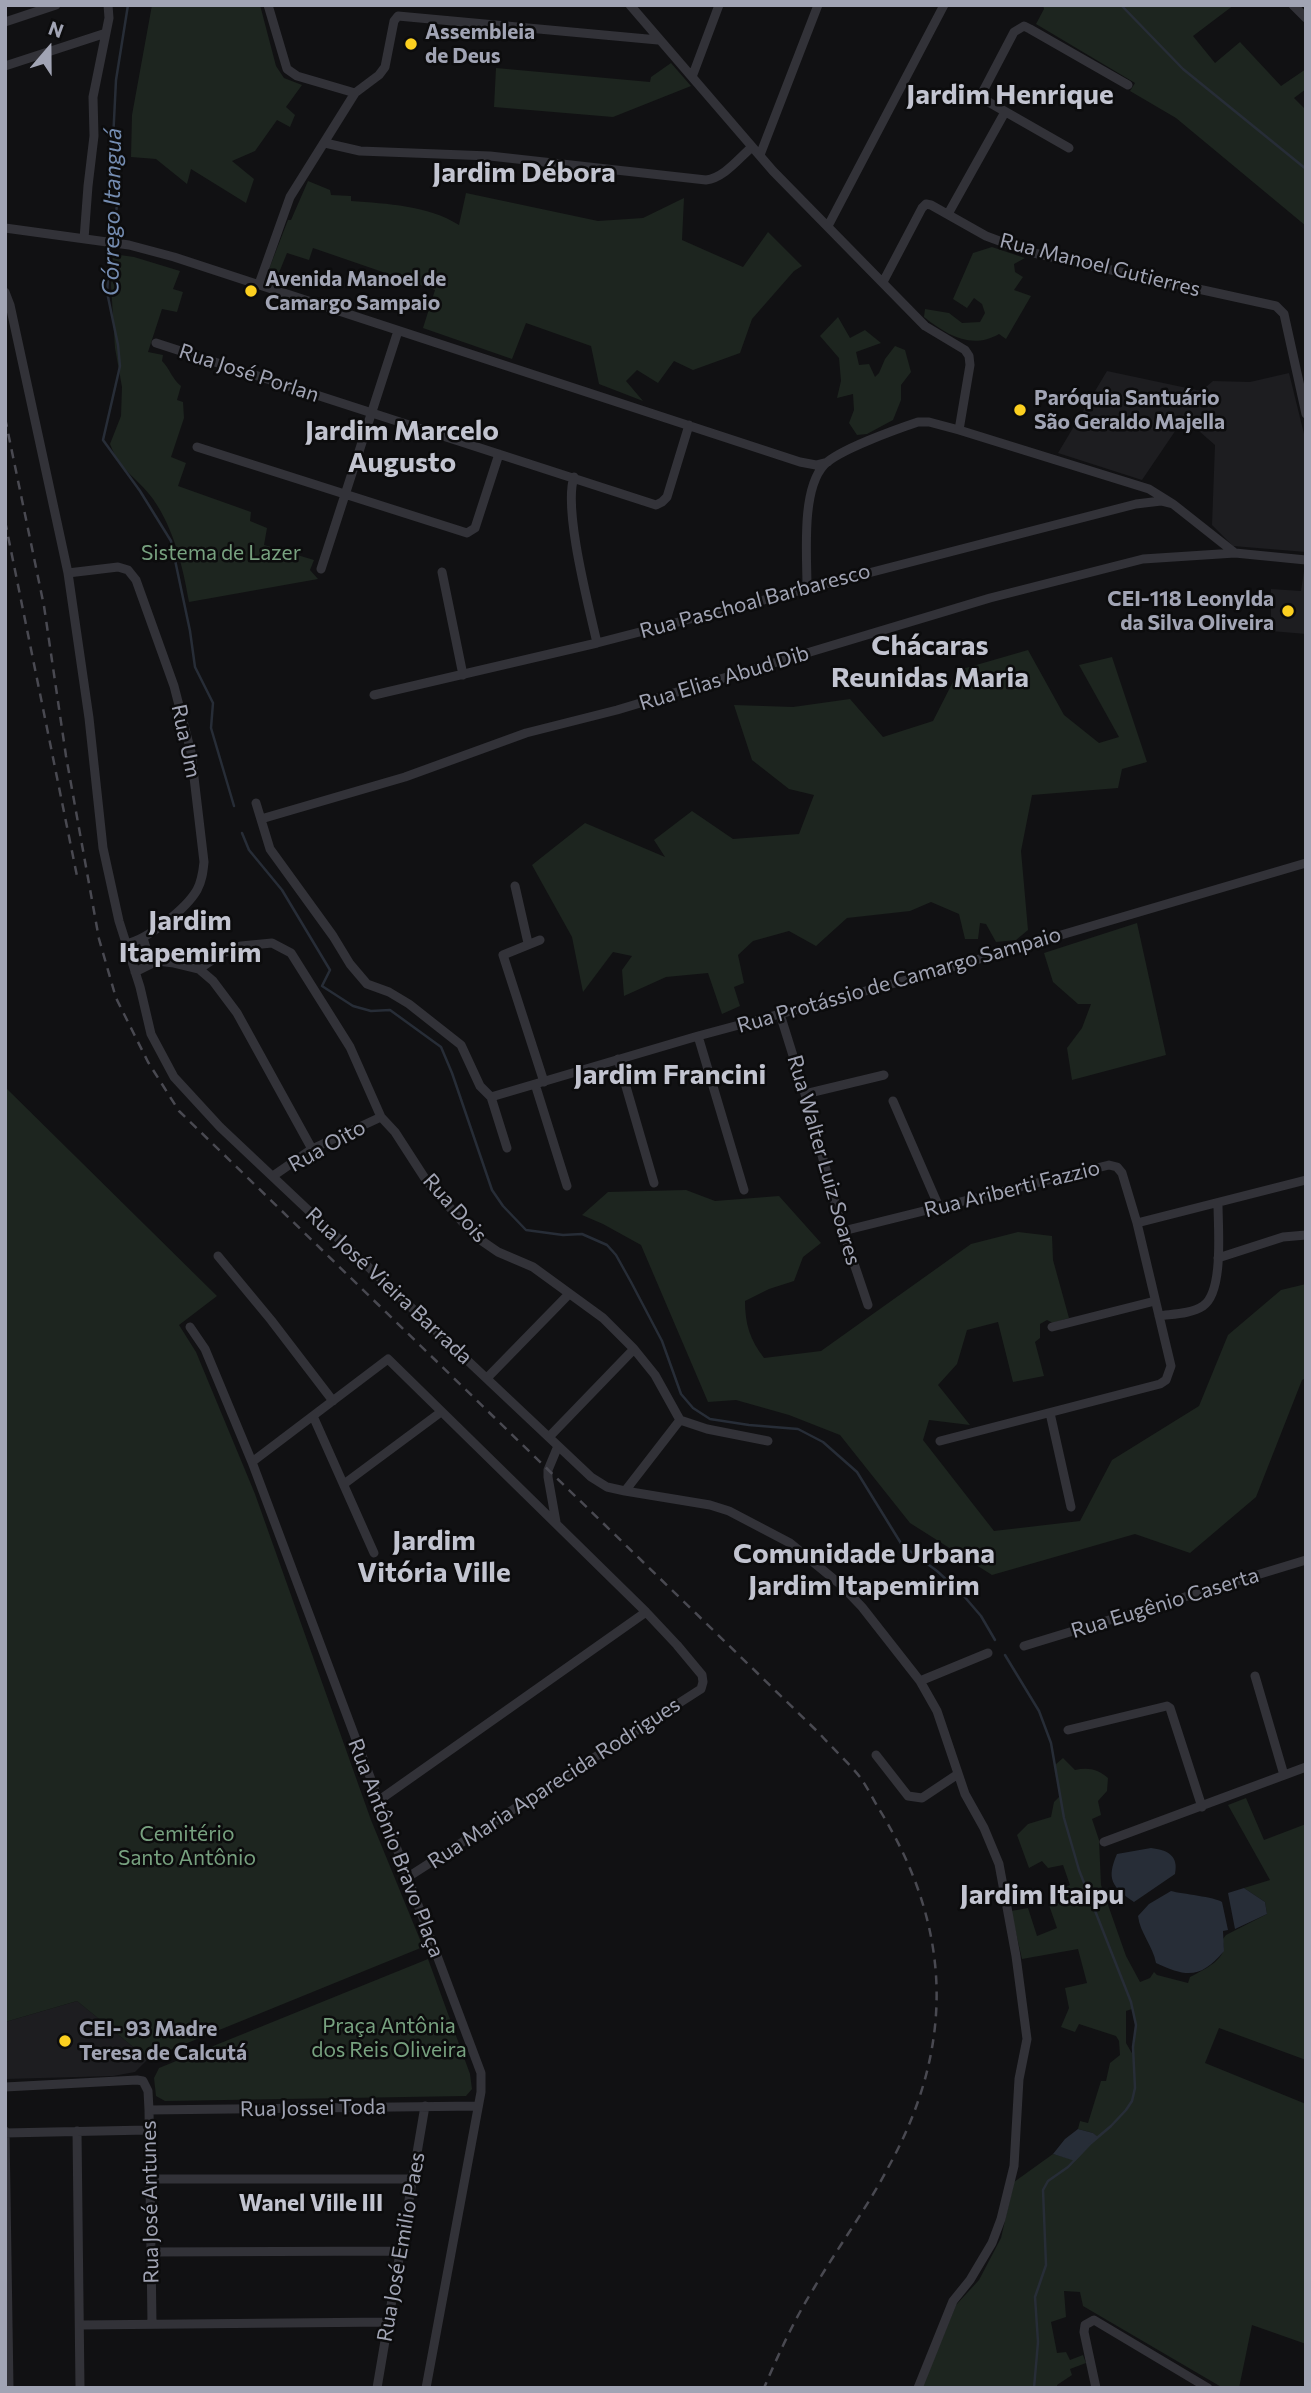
<!DOCTYPE html>
<html>
<head>
<meta charset="utf-8">
<style>
  body { margin:0 }
  #map { position:relative; width:1311px; height:2393px; overflow:hidden; background:#111113; font-family:Commissioner,sans-serif }
  canvas { display:block }
  .frame { position:absolute; inset:0; border:7px solid #a1a4b4; pointer-events:none }
  .north { position:absolute; left:14px; top:14px; width:70px; height:70px; -webkit-text-stroke:5px #0c0c0d; paint-order:stroke; rotate:20deg; font-size:19px; font-weight:700; line-height:28px; text-align:center; color:#a1a4b4 }
  .north::after { content:''; display:block; margin:auto; width:24px; height:32px; background:#a1a4b4; clip-path:polygon(50% 0,100% 100%,50% 72%,0 100%) }
</style>
</head>
<body>
<div id="map">
<canvas width="1311" height="2393"></canvas>
<div class="frame"></div>
<div class="north">N</div>
</div>
<script>
const ctx = document.querySelector('canvas').getContext('2d');
ctx.lineJoin = 'round';
function paint(path, color) {
  ctx.fillStyle = color;
  ctx.fill(path, 'evenodd');
}
function trace(path, color, width, dash) {
  ctx.strokeStyle = color;
  ctx.lineWidth = width;
  ctx.lineCap = dash ? 'butt' : 'round';
  ctx.setLineDash(dash || []);
  ctx.stroke(path);
}
function write(font, color, halo, rows, align = 'center') {
  ctx.font = font + ' Commissioner,sans-serif';
  ctx.lineWidth = 5;
  ctx.setLineDash([]);
  ctx.textBaseline = 'middle';
  ctx.strokeStyle = halo;
  ctx.fillStyle = color;
  for (const [text, x, y, turn = 0] of rows) {
    ctx.save();
    ctx.translate(x, y);
    ctx.rotate((+turn || 0) * Math.PI / 180);
    ctx.textAlign = isNaN(turn) ? turn : align;
    if (halo) ctx.strokeText(text, 0, 0);
    ctx.fillText(text, 0, 0);
    ctx.restore();
  }
}
paint(new Path2D(`
  M 1107,371 L 1201,391 L 1213,381 L 1250,382 L 1289,373 L 1306,442 L 1306,552 L 1233,546 L 1212,525 L 1215,445 L 1184,418 L 1142,480 L 1058,453 Z
  M 1304,571 L 1306,634 L 1271,631 L 1271,589 L 1301,591 Z
  M 77,2001 L 148,2059 L 135,2072 L 113,2076 L 5,2079 L 5,2022 Z`), '#1d1d20');
paint(new Path2D(`
  M 152,5 L 260,5 L 276,66 L 284,78 L 302,85 L 286,107 L 295,115 L 290,127 L 277,120 L 255,151 L 232,161 L 254,179 L 246,203 L 191,169 L 187,184 L 156,159 L 131,157 L 132,115 Z
  M 1043,5 L 1234,5 L 1193,36 L 1215,63 L 1240,42 L 1281,86 L 1306,69 L 1306,89 L 1294,98 L 1306,110 L 1306,226 L 1176,118 L 1130,91 L 1135,83 L 1036,24 L 1044,9 Z
  M 671,63 L 691,86 L 613,117 L 494,107 L 496,68 L 650,82 L 651,77 Z
  M 308,181 L 330,190 L 331,195 L 351,196 L 351,201 C 388,204 427,205 459,225 L 466,193 L 598,221 L 643,218 L 684,198 L 682,240 L 743,267 L 768,232 L 802,266 L 794,271 L 752,319 L 740,353 L 693,370 L 674,361 L 658,383 L 637,370 L 626,381 L 643,401 L 599,384 L 591,346 L 526,323 L 512,359 L 423,328 L 435,290 L 313,248 L 309,260 L 287,253 L 274,285 L 264,282 L 288,220 L 291,220 Z
  M 992,247 L 1025,258 L 1014,264 L 1015,272 L 1023,277 L 1014,290 L 1031,296 L 1006,339 L 999,334 C 971,350 947,335 924,317 L 925,309 L 949,313 L 962,323 L 980,322 L 985,313 L 982,304 L 974,298 L 967,308 L 953,299 L 973,253 Z
  M 113,254 L 134,257 L 180,271 L 173,289 L 183,292 L 177,312 L 162,309 L 148,352 L 163,355 L 162,361 C 170,369 172,379 181,386 L 177,400 L 183,402 L 184,418 L 171,457 L 186,463 L 178,486 L 251,512 L 250,521 L 267,528 L 264,545 L 314,560 L 310,570 L 318,579 L 189,602 C 183,567 174,529 153,499 C 137,477 120,471 110,444 L 121,416 L 122,387 L 115,348 L 111,285 Z
  M 838,317 L 850,338 L 865,330 L 881,343 L 856,352 L 859,365 L 869,364 L 875,377 L 879,373 L 885,359 L 895,346 L 905,350 L 911,372 L 901,385 L 901,400 L 893,420 L 867,434 L 857,435 L 849,423 L 854,410 L 853,394 L 837,398 L 841,381 L 839,358 L 820,336 Z
  M 1028,650 L 1064,715 L 1099,743 L 1119,737 L 1079,665 L 1112,657 L 1147,762 L 1122,769 L 1118,788 L 1032,795 L 1021,851 L 1028,930 L 1016,940 L 996,942 L 986,924 L 980,923 L 978,939 L 965,939 L 959,914 L 931,902 L 910,911 L 847,918 L 816,946 L 789,931 L 753,941 L 738,955 L 744,983 L 734,987 L 740,1006 L 722,1014 L 708,973 L 666,977 L 624,996 L 622,970 L 632,956 L 613,952 L 583,992 L 572,937 L 532,865 L 585,823 L 665,857 L 654,840 L 692,811 L 733,839 L 799,834 L 814,795 L 789,789 L 752,760 L 734,705 L 793,707 L 850,699 L 883,737 L 933,721 L 959,670 Z
  M 1137,923 L 1166,1055 L 1072,1080 L 1067,1048 L 1082,1028 L 1091,1004 L 1078,1004 L 1053,982 L 1044,953 Z
  M 5,1087 L 217,1296 L 179,1325 L 196,1352 L 255,1494 L 371,1820 L 423,1947 L 148,2059 L 77,2001 L 5,2022 Z
  M 686,1190 L 715,1201 L 779,1196 L 821,1243 L 803,1257 L 794,1281 L 769,1289 L 745,1301 C 745,1324 750,1340 764,1358 L 821,1351 L 971,1244 L 1018,1232 L 1052,1236 L 1053,1260 L 1069,1318 L 1053,1323 L 1047,1320 L 1040,1324 L 1040,1338 L 1035,1342 L 1044,1376 L 1013,1382 L 998,1322 L 967,1330 L 957,1364 L 938,1385 L 970,1425 L 929,1420 L 923,1440 L 994,1531 L 1080,1521 L 1112,1460 L 1199,1406 L 1228,1335 L 1281,1290 L 1306,1284 L 1306,1378 L 1302,1380 L 1256,1497 L 1190,1553 L 1135,1534 L 992,1575 L 910,1523 L 840,1435 L 789,1415 L 736,1400 L 708,1402 L 641,1245 L 603,1224 L 582,1215 L 608,1192 Z
  M 1063,1758 L 1075,1770 C 1088,1767 1098,1769 1108,1778 L 1107,1791 L 1098,1801 L 1101,1815 L 1092,1819 L 1099,1840 L 1101,1885 L 1126,1956 L 1140,1982 L 1150,1978 L 1154,1972 L 1157,1975 L 1188,1983 L 1190,1977 C 1203,1970 1231,1958 1222,1940 L 1226,1935 L 1267,1914 L 1265,1902 L 1244,1888 L 1270,1880 L 1228,1805 L 1246,1798 L 1264,1840 L 1306,1824 L 1306,2060 L 1219,2028 L 1205,2063 L 1306,2104 L 1306,2344 L 1252,2325 L 1239,2388 L 1223,2388 L 1083,2306 L 1080,2292 L 1064,2291 L 1066,2317 L 1051,2322 L 1057,2353 L 1066,2352 L 1070,2360 L 1083,2355 L 1086,2363 L 1070,2369 L 1072,2375 L 1057,2385 L 1057,2388 L 922,2388 L 956,2305 L 979,2280 L 1001,2238 L 1014,2182 L 1053,2154 L 1075,2160 L 1097,2137 L 1093,2133 L 1078,2129 L 1080,2121 L 1088,2123 L 1101,2081 L 1106,2081 L 1110,2063 L 1120,2055 L 1119,2041 L 1116,2036 L 1079,2024 L 1075,2032 L 1061,2027 L 1069,2008 L 1065,1988 L 1087,1983 L 1078,1949 L 1022,1959 L 1011,1911 L 1028,1908 L 1037,1936 L 1057,1928 L 1049,1905 L 1068,1900 L 1062,1889 L 1070,1885 L 1063,1865 L 1048,1868 L 1042,1861 L 1029,1868 L 1017,1835 L 1028,1824 L 1051,1817 L 1054,1802 L 1060,1796 L 1055,1765 ZM 1132,2009 L 1136,2025 L 1133,2055 L 1126,2043 L 1126,2011 Z
  M 428,1959 L 470,2074 L 472,2089 L 466,2096 L 165,2101 L 156,2096 L 154,2078 L 159,2068 Z`), '#1d251f');
paint(new Path2D(`
  M 1151,1848 C 1167,1850 1179,1855 1175,1874 L 1134,1902 C 1112,1887 1106,1879 1117,1854 Z
  M 1244,1888 L 1265,1902 L 1267,1914 L 1235,1929 L 1228,1893 Z
  M 1171,1891 C 1182,1894 1215,1897 1222,1902 L 1228,1930 L 1223,1931 L 1224,1951 C 1201,1978 1188,1978 1156,1963 C 1153,1946 1140,1933 1138,1916 L 1149,1904 Z
  M 1078,2129 L 1093,2133 L 1098,2137 L 1075,2161 L 1053,2154 L 1065,2139 Z`), '#272d37');
trace(new Path2D(`
  M 1121,5 L 1183,69 L 1306,169
  M 111,238 L 117,206 L 113,140 L 116,80 L 128,5
  M 111,245 L 107,292 L 118,345 L 120,366 L 103,440 L 140,491 L 171,541 L 190,631 L 195,667 L 213,703 L 211,728 L 234,806
  M 242,833 L 249,850 L 282,890 L 330,970 L 322,986 L 353,1006 L 371,1011 L 390,1010 L 441,1047 L 452,1073 L 492,1190 L 503,1206 L 526,1230 L 563,1235 L 582,1234 L 607,1245 L 616,1255 L 631,1282 L 662,1341 L 681,1394 L 693,1408 L 710,1419 L 749,1425 L 798,1429 L 823,1442 L 857,1472 L 902,1545 L 937,1571 L 963,1595 L 981,1616 L 995,1640
  M 1005,1655 L 1039,1711 L 1051,1743 L 1064,1818 L 1079,1870 L 1131,2002 L 1136,2025 L 1133,2047 L 1135,2088 L 1132,2101 L 1126,2110 L 1111,2126 L 1091,2143 L 1068,2167 L 1048,2181 L 1043,2190 L 1046,2265 L 1035,2297 L 1038,2342 L 1034,2388`), '#272d37', 2.5);
trace(new Path2D(`
  M 268,5 L 287,69 L 297,76 L 355,93
  M 630,5 L 773,171 L 925,326 L 965,350 L 969,356 L 970,365 L 959,430
  M 1293,5 L 1306,18
  M 5,22 L 56,5
  M 5,66 L 106,33
  M 692,77 L 719,5
  M 325,143 L 360,151 L 490,156 L 706,180 C 724,178 739,158 752,147
  M 1069,148 L 985,100 L 981,95 L 1014,32 L 1024,26 L 1030,29 L 1128,85
  M 760,155 L 818,5
  M 948,214 L 1005,112
  M 828,226 L 944,5
  M 5,228 L 129,245 L 174,257 L 800,462 L 816,465 L 828,462
  M 84,239 L 88,186 L 94,136 L 93,97 L 109,18 L 108,5
  M 883,282 L 922,208 L 926,204 L 931,205 L 986,236 L 1029,252 L 1276,306 L 1284,314 L 1306,414
  M 259,284 L 290,197 L 355,93 L 379,75 L 385,67 L 394,21 L 398,16 L 658,40
  M 5,292 L 10,305 L 68,573 L 89,718 L 103,848 L 119,921 L 140,987 L 151,1034 L 174,1077 L 220,1127 L 591,1477 L 607,1487 L 625,1491 L 710,1505 L 729,1511 L 790,1543 L 841,1585 L 862,1607 L 920,1681 L 937,1711 L 965,1794 L 984,1828 L 999,1864 L 1016,1956 L 1027,2039 L 1019,2079 L 1014,2166 L 1001,2219 L 992,2243 L 970,2280 L 953,2301 L 918,2388
  M 156,343 L 656,505 L 662,502 L 667,497 L 689,425
  M 197,447 L 467,533 L 475,528 L 499,454
  M 574,477 C 563,509 589,607 597,643
  M 321,569 L 398,331
  M 442,572 L 463,675
  M 68,573 L 118,567 L 128,570 L 136,580 L 174,686 L 191,752 L 204,862 C 203,872 202,881 197,890 C 186,909 148,939 126,944
  M 807,587 C 807,555 801,490 824,465 C 838,450 897,429 918,422 L 929,422 L 959,430 L 1149,489 L 1173,504 L 1235,553 L 1306,560
  M 374,695 L 597,643 L 1136,504 L 1161,501 L 1173,504
  M 256,803 L 270,849 L 333,936 L 350,964 L 367,984 L 389,992 L 409,1004 L 461,1045 L 480,1086 L 491,1097 L 507,1148
  M 261,819 L 405,777 L 526,733 L 617,710 L 990,598 L 1143,559 L 1235,553
  M 515,886 L 528,943
  M 143,938 L 151,964
  M 540,940 L 503,955 L 544,1082
  M 199,969 L 221,954 L 241,946 L 272,943 L 291,953 L 350,1047 L 381,1117 L 395,1132 L 426,1180 L 466,1226 L 482,1241 L 498,1252 L 533,1267 L 603,1318 L 634,1349 L 655,1375 L 680,1420 L 707,1429 L 768,1441
  M 135,972 L 157,961 L 174,963 L 199,969 L 213,981 L 237,1013 L 312,1149
  M 780,1014 L 805,1094 L 843,1231 L 868,1305
  M 698,1036 L 744,1190
  M 618,1059 L 654,1183
  M 535,1084 L 567,1186
  M 805,1094 L 884,1075
  M 491,1097 L 698,1036 L 925,975 L 1306,863
  M 893,1101 L 939,1207
  M 273,1176 L 312,1149 L 381,1117
  M 843,1231 L 1109,1165 L 1117,1167 L 1122,1173 L 1137,1223 L 1306,1180
  M 218,1256 L 271,1320 L 333,1401
  M 1218,1258 L 1283,1237 L 1306,1235
  M 1159,1316 C 1172,1314 1191,1314 1203,1306 C 1224,1292 1218,1228 1218,1204
  M 190,1327 L 205,1349 L 252,1462 L 481,2073 L 481,2092 L 426,2388
  M 1052,1327 L 1155,1301
  M 487,1378 L 569,1294
  M 1050,1413 L 1071,1507
  M 313,1416 L 374,1553
  M 549,1437 L 634,1349
  M 940,1441 L 1160,1384 L 1166,1380 L 1171,1366 L 1137,1223
  M 252,1462 L 388,1359 L 646,1612 L 677,1645 L 702,1675 L 703,1682 L 701,1689 L 408,1877
  M 344,1484 L 441,1412
  M 625,1491 L 680,1420
  M 556,1522 L 548,1477 L 548,1470 L 558,1446
  M 1024,1646 L 1306,1560
  M 1255,1676 L 1284,1775
  M 920,1681 L 988,1653
  M 1068,1730 L 1167,1706 L 1170,1708 L 1202,1807
  M 876,1755 L 908,1796 L 922,1798 L 958,1774
  M 378,1801 L 646,1612
  M 1104,1842 L 1306,1767
  M 5,2087 L 137,2080 L 143,2081 L 148,2091 L 149,2110 L 152,2324
  M 149,2110 L 478,2106
  M 5,2131 L 9,2388
  M 77,2131 L 80,2388
  M 5,2133 L 148,2130
  M 150,2179 L 413,2179
  M 152,2252 L 401,2251
  M 80,2325 L 388,2322
  M 377,2388 L 425,2106
  M 1096,2388 L 1084,2332 L 1085,2325 L 1094,2320 L 1208,2388`), '#323238', 9);
trace(new Path2D(`
  M 5,418 L 44,606 L 66,756 L 99,939 L 116,998 L 148,1062 L 179,1111 L 820,1734 C 833,1749 848,1762 860,1777 C 867,1787 873,1799 879,1809 C 952,1927 956,2044 889,2166 C 867,2208 838,2247 814,2288 C 794,2320 779,2353 764,2388
  M 5,521 L 78,881`), '#494951', 2.5, [9, 7]);
for (const [x, y, r, color] of [
  [411,44,7,"#fcd020"],
  [251,291,7,"#fcd020"],
  [1020,410,7,"#fcd020"],
  [1288,611,7,"#fcd020"],
  [65,2041,7,"#fcd020"]
]) {
  const dot = new Path2D();
  dot.arc(x, y, r, 0, 2 * Math.PI);
  ctx.fillStyle = color;
  ctx.fill(dot);
  trace(dot, '#0c0c0d', 2.5);
}
write('bold 21px', '#a1a4b4', '#0c0c0d', [
  ["Assembleia",425,32],
  ["de Deus",425,56],
  ["Avenida Manoel de",265,279],
  ["Camargo Sampaio",265,303],
  ["Paróquia Santuário",1034,398],
  ["São Geraldo Majella",1034,422],
  ["CEI-118 Leonylda",1274,599,"right"],
  ["da Silva Oliveira",1274,623,"right"],
  ["CEI- 93 Madre",79,2029],
  ["Teresa de Calcutá",79,2053]
], 'left');
write('21px', '#a1a4b4', '#0c0c0d', [
  ["Rua Manoel Gutierres",1100,265,14],
  ["Rua José Porlan",249,373,18],
  ["Rua Paschoal Barbaresco",755,601,-15],
  ["Rua Elias Abud Dib",724,678,-17],
  ["Rua Um",186,741,78],
  ["Rua Protássio de Camargo Sampaio",899,980,-16],
  ["Rua Oito",327,1146,-29],
  ["Rua Walter Luiz Soares",824,1160,74],
  ["Rua Ariberti Fazzio",1012,1189,-14],
  ["Rua Dois",455,1208,48],
  ["Rua José Vieira Barrada",389,1286,43],
  ["Rua Eugênio Caserta",1165,1603,-17],
  ["Rua Maria Aparecida Rodrigues",554,1783,-33],
  ["Rua Antônio Bravo Plaça",396,1848,69],
  ["Rua Jossei Toda",313,2108,-1],
  ["Rua José Antunes",150,2202,-91],
  ["Rua José Emilio Paes",401,2247,-80]
]);
write('21px', '#77a17f', '#0c0c0d', [
  ["Sistema de Lazer",221,553],
  ["Cemitério",187,1834],
  ["Santo Antônio",187,1858],
  ["Praça Antônia",389,2026],
  ["dos Reis Oliveira",389,2050]
]);
write('italic 23px', '#758db2', '#0c0c0d', [
  ["Córrego Itanguá",112,212,-89]
]);
write('bold 23px', '#c2c4d0', '#0c0c0d', [
  ["Wanel Ville III",311,2203]
]);
write('bold 28px', '#c2c4d0', '#0c0c0d', [
  ["Jardim Henrique",1010,95],
  ["Jardim Débora",524,173],
  ["Jardim Marcelo",402,431],
  ["Augusto",402,463],
  ["Chácaras",930,646],
  ["Reunidas Maria",930,678],
  ["Jardim",190,921],
  ["Itapemirim",190,953],
  ["Jardim Francini",670,1075],
  ["Jardim",434,1541],
  ["Vitória Ville",434,1573],
  ["Comunidade Urbana",864,1554],
  ["Jardim Itapemirim",864,1586],
  ["Jardim Itaipu",1042,1895]
]);
</script>
</body>
</html>
